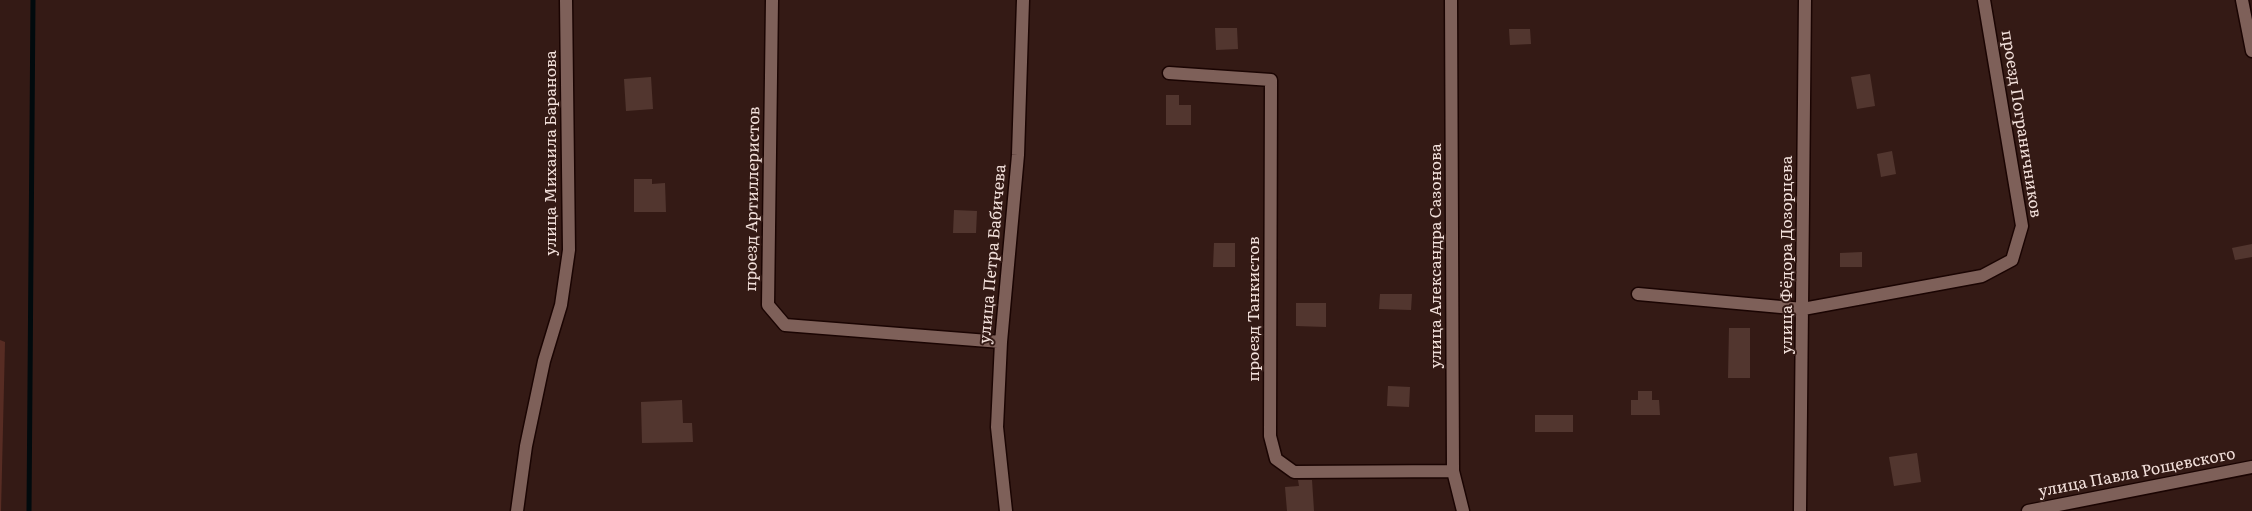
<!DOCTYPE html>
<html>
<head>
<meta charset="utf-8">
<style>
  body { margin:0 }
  canvas { display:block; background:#341a15 }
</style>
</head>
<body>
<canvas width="2252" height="511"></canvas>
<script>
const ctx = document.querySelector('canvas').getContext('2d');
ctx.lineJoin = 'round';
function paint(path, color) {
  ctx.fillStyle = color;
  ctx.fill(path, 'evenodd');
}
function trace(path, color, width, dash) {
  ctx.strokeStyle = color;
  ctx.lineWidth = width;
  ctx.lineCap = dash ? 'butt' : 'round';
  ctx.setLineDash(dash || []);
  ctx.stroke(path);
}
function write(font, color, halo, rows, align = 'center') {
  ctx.font = font + ' Literata,serif';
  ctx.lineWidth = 4;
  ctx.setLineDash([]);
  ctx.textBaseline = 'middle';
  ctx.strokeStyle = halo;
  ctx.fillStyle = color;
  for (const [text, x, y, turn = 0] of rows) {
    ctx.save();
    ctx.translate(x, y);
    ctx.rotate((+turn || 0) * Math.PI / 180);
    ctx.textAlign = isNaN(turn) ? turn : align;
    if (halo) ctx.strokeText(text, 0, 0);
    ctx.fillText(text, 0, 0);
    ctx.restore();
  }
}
paint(new Path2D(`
  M 0,340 L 5,342 L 1,511 L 0,511 Z`), '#572c23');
trace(new Path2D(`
  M 29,511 L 33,0`), '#010a0d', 5);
paint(new Path2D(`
  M 1215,28 L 1237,28 L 1238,49 L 1216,50 Z
  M 1509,29 L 1530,29 L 1531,44 L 1510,45 Z
  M 1870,74 L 1875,106 L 1857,109 L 1851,77 Z
  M 651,77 L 653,109 L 626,111 L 624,79 Z
  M 1166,95 L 1179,95 L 1179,105 L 1191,105 L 1191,125 L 1166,125 Z
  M 1892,151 L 1896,174 L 1881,177 L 1877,154 Z
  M 634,179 L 652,179 L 652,184 L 665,183 L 666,212 L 634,212 Z
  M 954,210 L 977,211 L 976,233 L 953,233 Z
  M 1214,243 L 1235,243 L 1235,267 L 1213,267 Z
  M 2252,244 L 2252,257 L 2235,260 L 2232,248 Z
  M 1862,252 L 1862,267 L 1840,267 L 1840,253 Z
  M 1380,294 L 1412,294 L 1411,310 L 1379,309 Z
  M 1296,303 L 1326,303 L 1326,327 L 1296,326 Z
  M 1729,328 L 1750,328 L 1750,378 L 1728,378 Z
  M 1388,386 L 1410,387 L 1409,407 L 1387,406 Z
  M 1638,391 L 1652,391 L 1652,400 L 1659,400 L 1660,415 L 1631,415 L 1631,400 L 1638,400 Z
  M 682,400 L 683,423 L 692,423 L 693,442 L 642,443 L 641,402 Z
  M 1535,415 L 1573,415 L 1573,432 L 1535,432 Z
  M 1917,453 L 1921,482 L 1894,486 L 1889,457 Z
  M 1298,480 L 1312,480 L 1314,511 L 1287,511 L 1285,487 L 1299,486 Z`), '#52362f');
const minor = new Path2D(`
  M 772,0 L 768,305 L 785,325 L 1001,342
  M 1451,0 L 1453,471 L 1463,511
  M 2242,0 L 2252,51
  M 1169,73 L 1271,80 L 1270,436 L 1276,459 L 1294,472 L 1453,471
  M 1638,294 L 1803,309 L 1982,276 L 2012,260 L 2022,226 L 1984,0
  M 517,511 L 526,446 L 544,361 L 561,305 L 569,250 L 566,0
  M 1006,511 L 997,427 L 1001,342 L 1018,155 L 1023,0
  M 1800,511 L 1805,0
  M 2028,511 L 2252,467`);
trace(minor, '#1a0402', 15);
trace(minor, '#7e6059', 12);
write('16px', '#f2e0db', '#341a15', [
  ["проезд Пограничников",2021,124,81],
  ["улица Михаила Баранова",551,153,-90],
  ["проезд Артиллеристов",753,199,-89],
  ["улица Петра Бабичева",993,254,-85],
  ["улица Фёдора Дозорцева",1787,255,-90],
  ["улица Александра Сазонова",1436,256,-90],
  ["проезд Танкистов",1254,309,-90],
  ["улица Павла Рощевского",2137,473,-11]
]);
</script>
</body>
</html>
